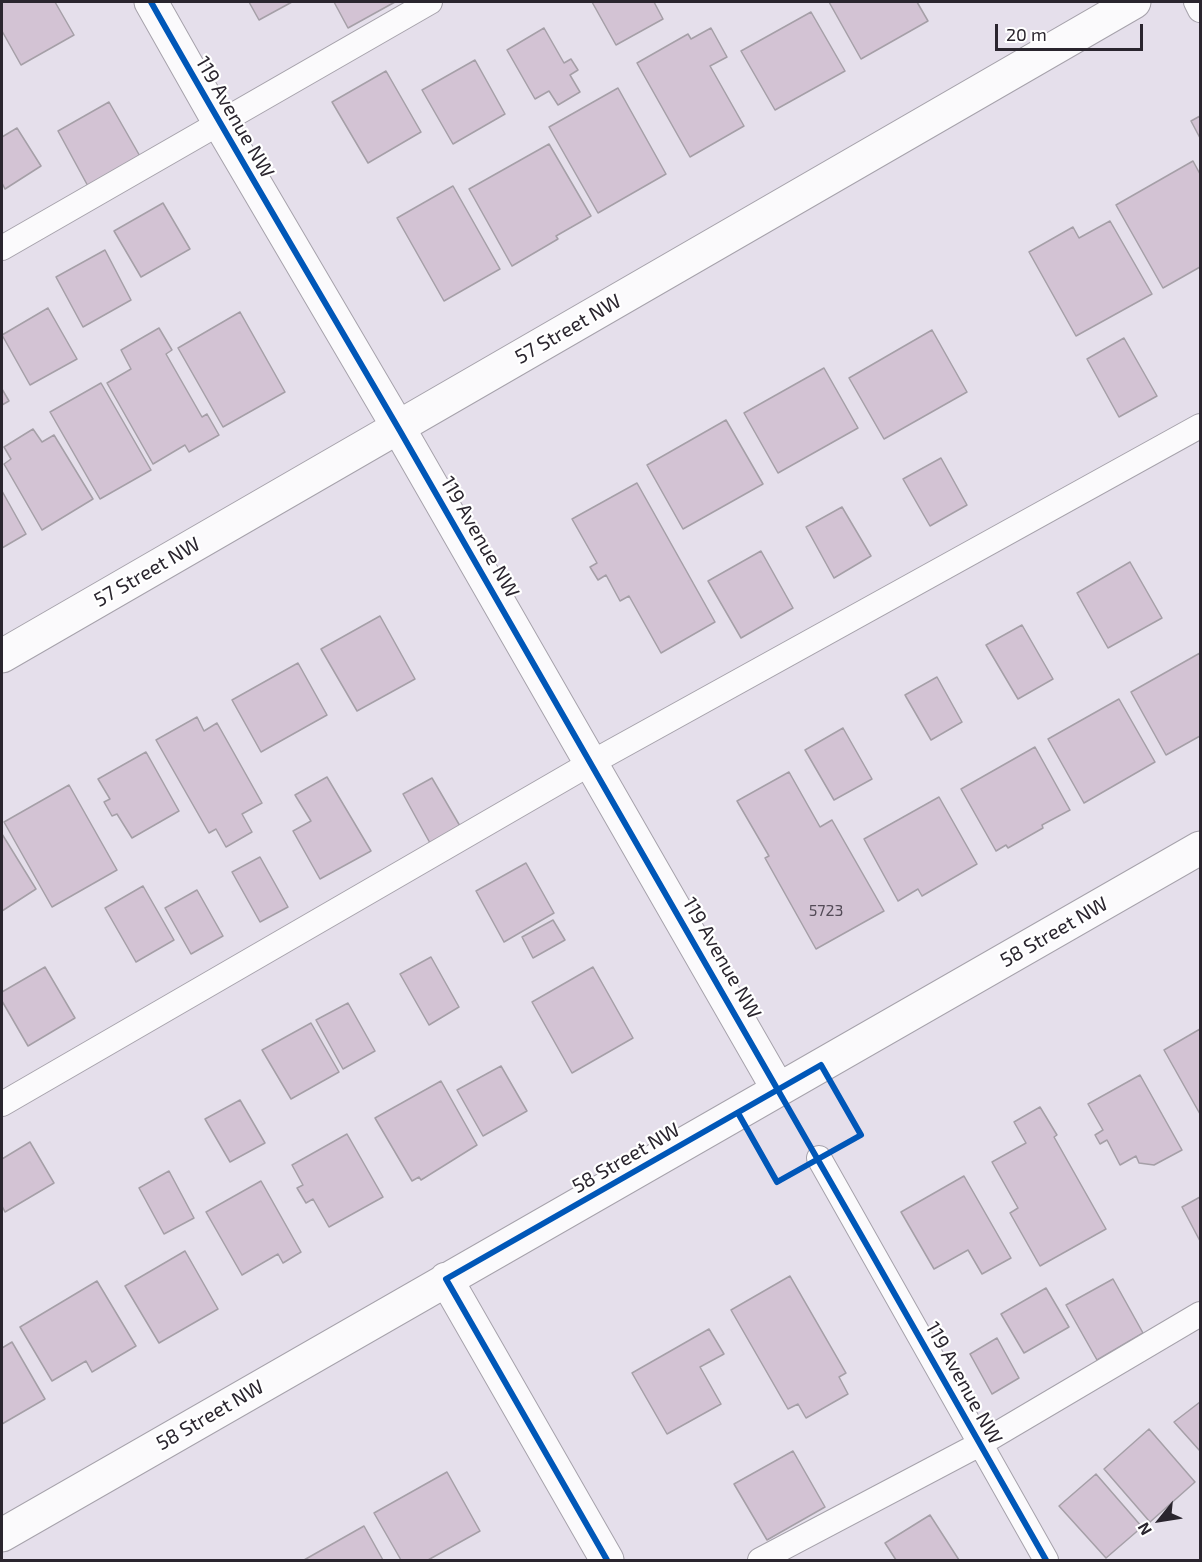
<!DOCTYPE html>
<html>
<head>
<meta charset="utf-8">
<style>
  body { margin:0 }
  #map { position:relative; width:1202px; height:1562px; overflow:hidden; background:#e5dfeb; font-family:"Exo 2",sans-serif }
  canvas { display:block }
  .frame { position:absolute; inset:0; border:3px solid #2a252e; pointer-events:none }
  .north { position:absolute; left:1130px; top:1490px; width:60px; height:60px; -webkit-text-stroke:4px #fff; paint-order:stroke; rotate:240deg; font-size:16px; font-weight:700; line-height:24px; text-align:center; color:#2a252e }
  .north::after { content:''; display:block; margin:auto; width:21px; height:27px; background:#2a252e; clip-path:polygon(50% 0,100% 100%,50% 72%,0 100%) }
  .scale { position:absolute; left:995px; top:24px; width:148px; height:27px; box-sizing:border-box; border:3px solid #2a252e; border-top:0; padding-left:8px; font-size:18px; line-height:21px; white-space:nowrap; color:#2a252e; -webkit-text-stroke:4px #fff; paint-order:stroke }
</style>
</head>
<body>
<div id="map">
<canvas width="1202" height="1562"></canvas>
<div class="frame"></div>
<div class="north">N</div>
<div class="scale">20 m</div>
</div>
<script>
const ctx = document.querySelector('canvas').getContext('2d');
ctx.lineJoin = 'round';
function paint(path, color) {
  ctx.fillStyle = color;
  ctx.fill(path, 'evenodd');
}
function trace(path, color, width, dash) {
  ctx.strokeStyle = color;
  ctx.lineWidth = width;
  ctx.lineCap = dash ? 'butt' : 'round';
  ctx.setLineDash(dash || []);
  ctx.stroke(path);
}
function write(font, color, halo, rows, align = 'center') {
  ctx.font = font + ' "Exo 2",sans-serif';
  ctx.lineWidth = 4.5;
  ctx.setLineDash([]);
  ctx.textBaseline = 'middle';
  ctx.strokeStyle = halo;
  ctx.fillStyle = color;
  for (const [text, x, y, turn = 0] of rows) {
    ctx.save();
    ctx.translate(x, y);
    ctx.rotate((+turn || 0) * Math.PI / 180);
    ctx.textAlign = isNaN(turn) ? turn : align;
    if (halo) ctx.strokeText(text, 0, 0);
    ctx.fillText(text, 0, 0);
    ctx.restore();
  }
}
const building = new Path2D(`
  M 2,2 L 55,2 L 74,35 L 21,65 L 2,31 Z
  M 249,2 L 292,2 L 259,20 Z
  M 334,2 L 395,2 L 348,28 Z
  M 592,2 L 654,2 L 663,19 L 616,45 Z
  M 829,2 L 917,2 L 928,21 L 861,59 Z
  M 811,12 L 845,71 L 775,110 L 741,51 Z
  M 544,28 L 564,63 L 571,59 L 578,70 L 570,75 L 580,92 L 558,105 L 549,91 L 535,99 L 507,50 Z
  M 711,28 L 727,57 L 710,66 L 744,126 L 690,157 L 637,63 L 688,34 L 691,39 Z
  M 475,60 L 505,114 L 453,144 L 422,90 Z
  M 386,71 L 421,132 L 368,163 L 332,102 Z
  M 618,88 L 666,174 L 598,213 L 549,127 Z
  M 109,102 L 141,158 L 89,188 L 58,131 Z
  M 1200,116 L 1200,138 L 1191,121 Z
  M 17,128 L 41,166 L 5,189 L 2,183 L 2,137 Z
  M 549,144 L 591,216 L 556,236 L 558,239 L 512,266 L 469,189 Z
  M 1193,161 L 1200,174 L 1200,267 L 1163,288 L 1116,205 Z
  M 453,186 L 500,269 L 444,301 L 397,218 Z
  M 163,203 L 190,249 L 141,277 L 114,231 Z
  M 1110,221 L 1152,294 L 1076,336 L 1029,252 L 1073,227 L 1079,238 Z
  M 105,250 L 131,300 L 83,327 L 56,277 Z
  M 48,308 L 77,359 L 30,385 L 2,335 Z
  M 240,312 L 285,392 L 223,427 L 178,348 Z
  M 159,328 L 172,350 L 166,354 L 202,417 L 207,414 L 219,435 L 189,452 L 185,445 L 153,464 L 107,383 L 131,369 L 121,350 Z
  M 932,330 L 967,392 L 884,439 L 849,378 Z
  M 1124,338 L 1157,396 L 1119,417 L 1087,359 Z
  M 824,368 L 858,428 L 778,473 L 744,413 Z
  M 101,383 L 151,470 L 100,499 L 50,412 Z
  M 2,389 L 9,401 L 2,405 Z
  M 726,420 L 763,484 L 683,529 L 647,465 Z
  M 33,429 L 42,442 L 54,435 L 93,499 L 42,530 L 4,464 L 11,459 L 4,447 Z
  M 941,458 L 967,505 L 930,526 L 903,479 Z
  M 637,483 L 715,622 L 661,653 L 629,596 L 620,601 L 606,575 L 598,580 L 590,567 L 597,563 L 572,519 Z
  M 2,491 L 26,534 L 2,548 Z
  M 842,507 L 871,556 L 834,578 L 806,527 Z
  M 761,551 L 793,608 L 741,638 L 708,581 Z
  M 1130,562 L 1162,618 L 1108,648 L 1077,593 Z
  M 380,616 L 415,679 L 357,711 L 321,649 Z
  M 1022,625 L 1053,679 L 1018,699 L 986,645 Z
  M 1200,653 L 1200,736 L 1166,755 L 1131,692 Z
  M 298,663 L 327,715 L 261,752 L 232,700 Z
  M 937,677 L 962,722 L 931,740 L 905,695 Z
  M 1119,699 L 1155,762 L 1084,803 L 1048,739 Z
  M 197,717 L 204,731 L 217,723 L 262,803 L 242,814 L 252,832 L 226,847 L 216,829 L 209,833 L 156,740 Z
  M 843,728 L 872,779 L 834,800 L 805,750 Z
  M 1035,747 L 1070,810 L 1042,825 L 1043,828 L 1008,848 L 1006,845 L 996,851 L 961,789 Z
  M 146,752 L 179,811 L 132,838 L 117,814 L 112,816 L 104,802 L 110,799 L 98,779 Z
  M 789,772 L 820,827 L 832,820 L 884,911 L 816,949 L 765,858 L 769,856 L 737,801 Z
  M 327,777 L 371,851 L 320,879 L 293,831 L 311,821 L 295,795 Z
  M 432,778 L 460,826 L 430,843 L 403,794 Z
  M 69,785 L 117,870 L 52,907 L 4,822 Z
  M 939,797 L 977,864 L 922,896 L 918,889 L 898,901 L 864,839 Z
  M 2,834 L 36,889 L 2,911 Z
  M 260,857 L 288,907 L 260,922 L 232,872 Z
  M 526,863 L 554,913 L 504,942 L 476,891 Z
  M 143,886 L 174,940 L 136,962 L 105,908 Z
  M 197,890 L 223,936 L 191,954 L 165,908 Z
  M 553,920 L 565,940 L 533,958 L 522,937 Z
  M 431,957 L 459,1007 L 429,1025 L 400,974 Z
  M 45,967 L 75,1018 L 28,1046 L 2,1001 L 2,992 Z
  M 593,967 L 633,1038 L 572,1073 L 532,1002 Z
  M 348,1003 L 375,1051 L 343,1069 L 316,1020 Z
  M 311,1023 L 339,1072 L 291,1099 L 262,1050 Z
  M 1200,1029 L 1200,1114 L 1164,1050 Z
  M 501,1066 L 527,1111 L 483,1136 L 457,1090 Z
  M 1140,1075 L 1182,1150 L 1154,1165 L 1139,1163 L 1136,1156 L 1120,1165 L 1107,1140 L 1100,1144 L 1095,1135 L 1103,1130 L 1088,1104 Z
  M 441,1081 L 477,1145 L 421,1180 L 419,1177 L 412,1181 L 375,1118 Z
  M 240,1100 L 265,1143 L 230,1162 L 205,1119 Z
  M 1040,1107 L 1057,1135 L 1054,1137 L 1106,1229 L 1040,1266 L 1010,1213 L 1018,1208 L 992,1162 L 1026,1143 L 1014,1122 Z
  M 347,1134 L 383,1197 L 329,1227 L 313,1199 L 306,1203 L 297,1188 L 303,1185 L 292,1165 Z
  M 30,1142 L 54,1183 L 5,1212 L 2,1206 L 2,1159 Z
  M 169,1171 L 194,1218 L 164,1234 L 139,1188 Z
  M 964,1176 L 1011,1258 L 982,1274 L 968,1250 L 934,1269 L 901,1212 Z
  M 261,1181 L 301,1252 L 283,1263 L 278,1254 L 242,1275 L 206,1212 Z
  M 1200,1197 L 1200,1241 L 1182,1207 Z
  M 185,1251 L 218,1309 L 159,1343 L 125,1286 Z
  M 790,1276 L 846,1373 L 839,1377 L 848,1394 L 806,1418 L 798,1404 L 788,1409 L 731,1310 Z
  M 1113,1279 L 1143,1333 L 1097,1360 L 1066,1305 Z
  M 97,1281 L 136,1346 L 92,1372 L 86,1361 L 52,1381 L 20,1327 Z
  M 1046,1288 L 1069,1327 L 1024,1353 L 1001,1314 Z
  M 709,1329 L 724,1354 L 700,1367 L 721,1404 L 667,1434 L 632,1373 Z
  M 997,1338 L 1019,1378 L 992,1394 L 970,1354 Z
  M 12,1342 L 45,1399 L 2,1424 L 2,1348 Z
  M 1200,1402 L 1200,1451 L 1174,1422 Z
  M 1149,1429 L 1195,1482 L 1150,1522 L 1104,1469 Z
  M 793,1451 L 825,1507 L 767,1540 L 734,1484 Z
  M 447,1472 L 480,1531 L 428,1560 L 401,1560 L 374,1513 Z
  M 1096,1474 L 1142,1527 L 1106,1558 L 1059,1506 Z
  M 930,1515 L 959,1560 L 896,1560 L 885,1543 Z
  M 364,1526 L 383,1560 L 304,1560 Z`);
paint(building, '#d3c3d4');
trace(building, '#a59fa7', 1.5);
const service = new Path2D(`
  M 1196,2 L 1200,10
  M 2,248 L 430,2
  M 2,1104 L 591,763 L 1200,426
  M 819,1158 L 1046,1560
  M 760,1560 L 980,1444 L 1200,1314`);
const minor = new Path2D(`
  M 151,2 L 220,124 L 398,427 L 778,1089
  M 2,656 L 1134,2
  M 446,1279 L 607,1560
  M 2,1535 L 1200,848`);
trace(service, '#a6a2ab', 26);
trace(minor, '#a6a2ab', 35);
trace(service, '#fbfafc', 24);
trace(minor, '#fbfafc', 33);
trace(new Path2D(`
  M 151,2 C 232,146 317,288 400,431 C 617,807 832,1183 1046,1560
  M 607,1560 L 446,1279 L 821,1065 L 861,1135 L 777,1182 L 738,1113`), '#0057b8', 6);
write('16px', '#544c58', null, [
  ["5723",826,911]
]);
write('20px', '#2a252e', '#fff', [
  ["119 Avenue NW",235,117,60],
  ["57 Street NW",568,329,-30],
  ["119 Avenue NW",480,537,60],
  ["57 Street NW",147,572,-30],
  ["58 Street NW",1054,932,-30],
  ["119 Avenue NW",722,958,60],
  ["58 Street NW",626,1158,-30],
  ["119 Avenue NW",964,1383,61],
  ["58 Street NW",210,1415,-30]
]);
</script>
</body>
</html>
